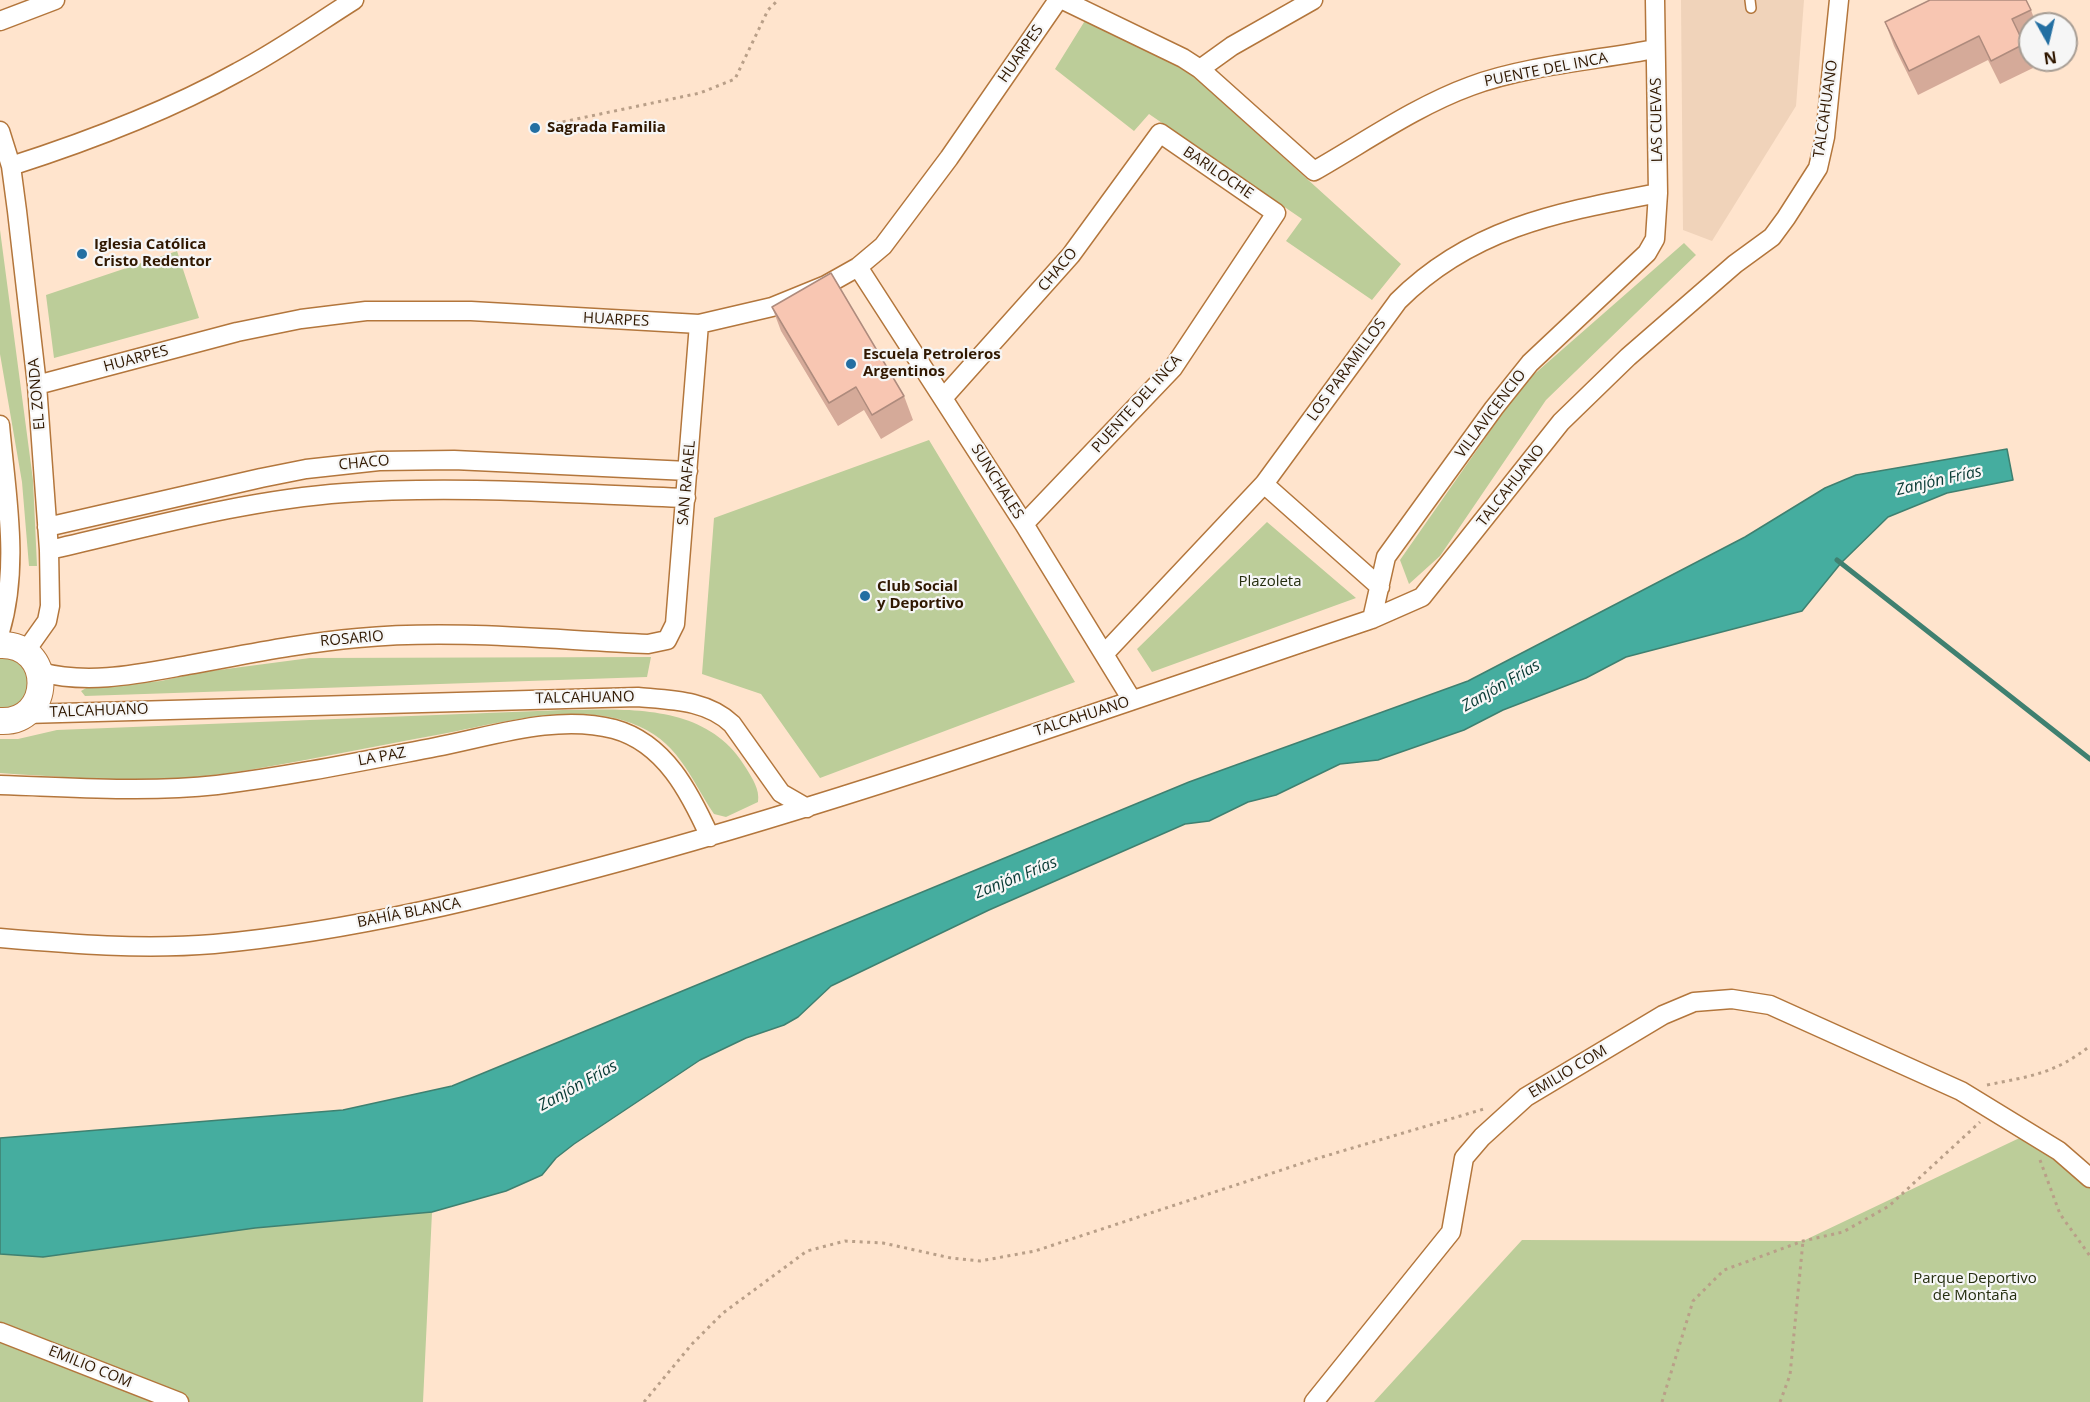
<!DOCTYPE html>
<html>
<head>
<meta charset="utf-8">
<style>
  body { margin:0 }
  #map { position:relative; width:2090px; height:1402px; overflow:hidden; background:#ffe4cd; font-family:"Open Sans",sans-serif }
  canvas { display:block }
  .north { position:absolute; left:2018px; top:12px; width:60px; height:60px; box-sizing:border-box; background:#f6f6f6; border:2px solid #a79d94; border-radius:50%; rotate:172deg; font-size:16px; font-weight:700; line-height:24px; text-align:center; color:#301801 }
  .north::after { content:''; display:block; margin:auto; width:21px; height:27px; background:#236fa2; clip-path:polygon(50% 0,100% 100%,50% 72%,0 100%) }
</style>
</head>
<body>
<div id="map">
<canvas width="2090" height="1402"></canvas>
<div class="north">N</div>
</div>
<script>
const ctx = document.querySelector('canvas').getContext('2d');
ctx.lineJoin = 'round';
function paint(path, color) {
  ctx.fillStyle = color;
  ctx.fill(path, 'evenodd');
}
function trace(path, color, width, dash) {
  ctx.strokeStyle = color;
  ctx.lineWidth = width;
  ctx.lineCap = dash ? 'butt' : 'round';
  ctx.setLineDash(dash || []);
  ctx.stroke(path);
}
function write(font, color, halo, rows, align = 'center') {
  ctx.font = font + ' "Open Sans",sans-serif';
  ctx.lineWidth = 4.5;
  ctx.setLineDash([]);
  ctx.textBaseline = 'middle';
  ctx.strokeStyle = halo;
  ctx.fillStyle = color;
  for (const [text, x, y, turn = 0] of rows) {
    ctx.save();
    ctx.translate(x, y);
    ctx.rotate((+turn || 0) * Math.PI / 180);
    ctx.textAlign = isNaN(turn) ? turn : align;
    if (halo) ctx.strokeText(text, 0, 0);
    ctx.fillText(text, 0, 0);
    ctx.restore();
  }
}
paint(new Path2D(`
  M 1681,0 L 1804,0 L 1796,106 L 1712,241 L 1683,230 Z`), '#f0d3ba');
paint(new Path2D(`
  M 1086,19 L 1189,72 L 1401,264 L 1372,300 L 1286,241 L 1302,219 L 1149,114 L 1134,131 L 1055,69 Z
  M 0,230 L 33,480 L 37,566 L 29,566 L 22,482 L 0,354 Z
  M 1684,243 L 1696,255 L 1546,400 L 1440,556 L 1409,584 L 1400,560 L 1523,384 Z
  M 177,251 L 199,318 L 54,358 L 46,295 Z
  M 929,440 L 1075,682 L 820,778 L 761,694 L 702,674 L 714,518 Z
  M 1267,522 L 1356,598 L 1152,672 L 1137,649 Z
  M 0,654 L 8,654 L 31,672 L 27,701 L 0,714 Z
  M 651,657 L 647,677 L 85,696 L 81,691 L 88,687 L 161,681 L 196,673 L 310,658 Z
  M 563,710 C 629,709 708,703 746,768 C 752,778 760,789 758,802 L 726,817 L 714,814 C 689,776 678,740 631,723 C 573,702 500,723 442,734 C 369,747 296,763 223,774 C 149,784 74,778 0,773 L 0,739 L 18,739 L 57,730 Z
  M 2030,1133 L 2090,1186 L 2090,1402 L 1374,1402 L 1522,1240 L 1803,1241 Z
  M 432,1212 L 423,1402 L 0,1402 L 0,1254 L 43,1257 L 255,1228 Z`), '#bccd99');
const water = new Path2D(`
  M 2007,449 L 2013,480 L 1947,493 L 1888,517 L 1841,563 L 1802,611 L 1626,657 L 1586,678 L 1503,710 L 1464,730 L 1378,760 L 1340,764 L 1276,795 L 1248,802 L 1209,821 L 1185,824 L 989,910 L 831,986 L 798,1017 L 784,1025 L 746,1038 L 700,1060 L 574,1144 L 556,1158 L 542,1175 L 506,1191 L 432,1212 L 255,1228 L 43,1257 L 0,1254 L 0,1138 L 343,1110 L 452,1086 L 1189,782 L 1468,681 L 1745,537 L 1825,488 L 1856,475 Z`);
paint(water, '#45ad9f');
trace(water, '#3f8070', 1.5);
trace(new Path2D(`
  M 1837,560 L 2090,759`), '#3f8070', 5);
const lane = new Path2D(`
  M 1750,0 L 1751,8`);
const street = new Path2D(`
  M 1063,0 L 1183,58 L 1200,69 L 1314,171 C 1365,142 1416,106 1471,86 C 1524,66 1598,60 1655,49
  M 0,21 L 55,0
  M 1200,69 L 1232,46 L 1313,0
  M 0,131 L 11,166 L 17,211 L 37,385 L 49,550 L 50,606 L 47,621 L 25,652
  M 11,166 C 89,141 166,112 238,72 C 278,51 316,24 354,0
  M 858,267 L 1024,524 L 1132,700
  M 37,385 L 237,332 L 301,319 L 366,311 L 471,311 L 699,324 L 772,307 L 826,285 L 858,267 L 883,246 L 949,158 L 1058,0
  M 944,397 L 1071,255 L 1160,133 L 1276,213 L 1173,368 L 1024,524
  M 0,425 C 6,494 20,565 0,632
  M 1264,484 L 1380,587
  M 47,527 L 261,478 L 306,469 L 379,461 L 454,460 L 688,471
  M 49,550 C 146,528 245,500 344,493 C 458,485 572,494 686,498
  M 1372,619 L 1386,557 L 1494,408 L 1530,363 L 1647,253 L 1655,239 L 1658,193 L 1655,0
  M 1105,653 L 1264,484 L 1398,301 C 1472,227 1560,212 1658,193
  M 40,672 C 89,685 138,674 188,665 C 244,655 301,643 358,638 C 454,629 552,640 648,644 L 667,640 L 675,624 L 699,324
  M 25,714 L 638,697 C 671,700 707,700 732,724 L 781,793 L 807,808
  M 0,785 C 72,787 145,793 217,785 C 290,776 363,761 436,747 C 493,736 556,714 614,729 C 665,743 690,793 710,837
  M 0,938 C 71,944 142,950 214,944 C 354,931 490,897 626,860 C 878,791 1125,702 1372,619 L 1422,597 L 1561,422 L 1628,357 L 1735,264 L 1772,237 L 1786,218 L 1818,168 L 1825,137 L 1839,0
  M 0,1332 L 179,1402
  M 1314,1402 L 1451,1232 L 1464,1158 L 1482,1137 L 1526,1097 L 1663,1015 L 1694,1002 L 1732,999 L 1770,1005 L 1961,1091 L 2059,1151 L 2090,1178`);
const secondary = new Path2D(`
  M 0,645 C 55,643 53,724 0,721`);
trace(lane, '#b3763c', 12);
trace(street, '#b3763c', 21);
trace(secondary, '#b3763c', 28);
trace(new Path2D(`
  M 548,125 L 700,93 L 735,79 L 768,10 L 778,0
  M 1987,1085 C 2031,1076 2054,1074 2090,1046
  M 2040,1160 L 2060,1214 L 2090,1256
  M 644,1402 L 692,1344 L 723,1313 L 807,1251 L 845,1241 L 883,1243 L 951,1258 L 980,1261 L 1035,1251 L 1312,1160 L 1484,1109
  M 1662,1402 L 1693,1301 L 1724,1270 L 1803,1241 L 1843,1232 L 1889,1206 L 1980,1122
  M 1780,1402 L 1790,1375 L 1803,1241`), '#b99f88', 3, [3, 4.5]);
trace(lane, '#fff', 9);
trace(street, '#fff', 18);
trace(secondary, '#fff', 26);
paint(new Path2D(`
  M 2031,10 L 2036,24 L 2030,24 L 2030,38 L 2023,42 L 2033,68 L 2000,84 L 1988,60 L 1918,95 L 1894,46 L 1885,22 Z
  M 772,307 L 904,396 L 913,420 L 881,439 L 864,410 L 838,426 L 781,331 Z`), '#d5aa99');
const building = new Path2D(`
  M 1930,0 L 2026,0 L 2031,10 L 2012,19 L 2024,44 L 1991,61 L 1979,36 L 1909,71 L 1885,22 Z
  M 831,273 L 904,396 L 872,415 L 856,387 L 829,403 L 772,307 Z`);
paint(building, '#f8c6b2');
trace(building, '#ae8b7d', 1.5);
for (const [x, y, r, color] of [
  [535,128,6,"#236fa2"],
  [82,254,6,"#236fa2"],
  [851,364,6,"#236fa2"],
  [865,596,6,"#236fa2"]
]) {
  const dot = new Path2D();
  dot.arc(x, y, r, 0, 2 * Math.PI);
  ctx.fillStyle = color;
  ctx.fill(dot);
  trace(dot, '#f6f6f6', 2);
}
write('15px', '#301801', '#f6f6f6', [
  ["HUARPES",1021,54,-55],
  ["PUENTE DEL INCA",1546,70,-11],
  ["TALCAHUANO",1826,109,-82],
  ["LAS CUEVAS",1657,120,-91],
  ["BARILOCHE",1218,173,34],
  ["CHACO",1058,270,-50],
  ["HUARPES",616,320,3],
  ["HUARPES",136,359,-15],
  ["LOS PARAMILLOS",1347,370,-54],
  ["EL ZONDA",37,394,-95],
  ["PUENTE DEL INCA",1137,404,-48],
  ["VILLAVICENCIO",1491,414,-53],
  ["CHACO",364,463,-5],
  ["SUNCHALES",997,482,58],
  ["SAN RAFAEL",687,483,-85],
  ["TALCAHUANO",1511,486,-52],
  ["ROSARIO",352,639,-5],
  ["TALCAHUANO",585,698,-1],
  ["TALCAHUANO",99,711,-2],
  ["TALCAHUANO",1082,717,-18],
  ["LA PAZ",382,757,-10],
  ["BAHÍA BLANCA",409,913,-11],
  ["EMILIO COM",1568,1072,-31],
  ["EMILIO COM",90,1367,22]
]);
write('bold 15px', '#301801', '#f6f6f6', [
  ["Sagrada Familia",547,128],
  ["Iglesia Católica",94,245],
  ["Cristo Redentor",94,262],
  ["Escuela Petroleros",863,355],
  ["Argentinos",863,372],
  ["Club Social",877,587],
  ["y Deportivo",877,604]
], 'left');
write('15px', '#252e0f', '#f6f6f6', [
  ["Plazoleta",1270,582],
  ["Parque Deportivo",1975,1279],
  ["de Montaña",1975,1296]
]);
write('italic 16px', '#083a34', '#f6f6f6', [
  ["Zanjón Frías",1939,481,-13],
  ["Zanjón Frías",1501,686,-30],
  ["Zanjón Frías",1016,878,-22],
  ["Zanjón Frías",578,1086,-29]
]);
</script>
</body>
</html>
